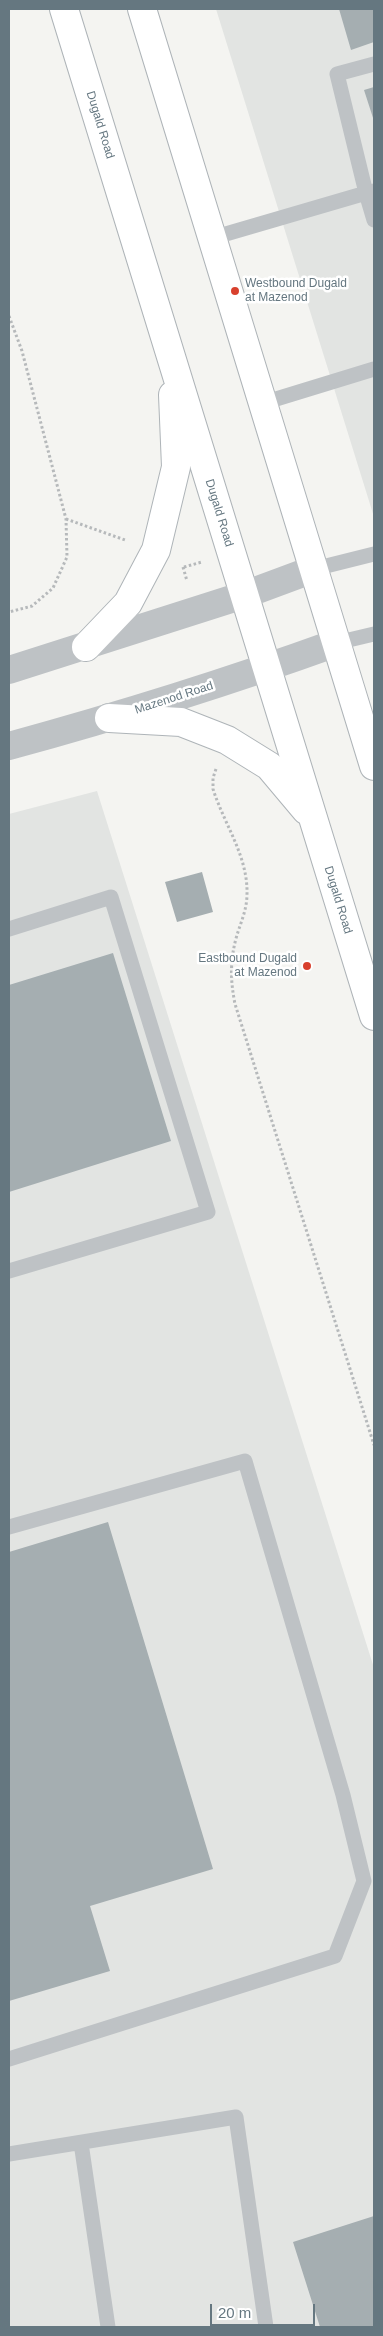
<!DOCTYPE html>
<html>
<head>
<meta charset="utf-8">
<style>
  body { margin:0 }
  #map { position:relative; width:383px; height:2336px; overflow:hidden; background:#f4f4f1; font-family:Arial,sans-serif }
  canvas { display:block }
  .frame { position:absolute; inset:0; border:10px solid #657780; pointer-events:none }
  .scale { position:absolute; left:210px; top:2304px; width:105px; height:22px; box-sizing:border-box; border:2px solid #657780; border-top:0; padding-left:6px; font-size:15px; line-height:18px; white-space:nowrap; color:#657780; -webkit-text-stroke:4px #fff; paint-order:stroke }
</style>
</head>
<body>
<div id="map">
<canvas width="383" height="2336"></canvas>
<div class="frame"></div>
<div class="scale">20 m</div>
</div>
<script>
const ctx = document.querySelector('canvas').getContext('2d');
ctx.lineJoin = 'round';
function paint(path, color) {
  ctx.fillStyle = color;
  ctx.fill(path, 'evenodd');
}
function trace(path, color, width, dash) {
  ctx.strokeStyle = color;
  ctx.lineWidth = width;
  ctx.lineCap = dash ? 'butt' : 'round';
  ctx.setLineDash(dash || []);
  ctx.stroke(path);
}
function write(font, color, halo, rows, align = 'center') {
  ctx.font = font + ' Arial,sans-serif';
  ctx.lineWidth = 5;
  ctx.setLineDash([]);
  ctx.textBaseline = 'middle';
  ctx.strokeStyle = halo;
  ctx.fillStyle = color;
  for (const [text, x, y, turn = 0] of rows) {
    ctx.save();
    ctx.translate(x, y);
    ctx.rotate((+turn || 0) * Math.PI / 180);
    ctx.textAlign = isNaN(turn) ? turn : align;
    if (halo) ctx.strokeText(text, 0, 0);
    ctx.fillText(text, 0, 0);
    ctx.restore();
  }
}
paint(new Path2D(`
  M 216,9 L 374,9 L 374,517 Z
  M 97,791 L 374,1668 L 374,2327 L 9,2327 L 9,814 Z`), '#e2e4e2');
paint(new Path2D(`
  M 339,9 L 374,9 L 374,42 L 351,50 Z
  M 374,87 L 374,121 L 364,90 Z
  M 202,872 L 213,912 L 177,922 L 165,882 Z
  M 113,953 L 171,1141 L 9,1192 L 9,985 Z
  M 108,1522 L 213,1869 L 90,1906 L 110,1971 L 9,2001 L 9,1552 Z
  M 374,2216 L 374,2327 L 320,2327 L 293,2242 Z`), '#a5aeb1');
const secondary = new Path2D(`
  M 64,9 L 374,1016
  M 142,9 L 374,766
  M 86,647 L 128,603 L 156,550 L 176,467 L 173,395
  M 109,718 L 181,722 L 227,740 L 269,766 L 306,810`);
trace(secondary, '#aeb4b8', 30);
trace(new Path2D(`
  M 9,316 L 22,351 L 66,519 L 67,557 L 53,588 L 32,606 L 9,612
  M 66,519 L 125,540
  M 183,567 L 187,581
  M 184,567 L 202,562
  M 216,769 L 213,778 L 213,789 C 224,824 248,856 247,894 C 247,909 241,922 237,935 C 230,959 230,979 235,1004 L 374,1445`), '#b6b9bb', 3, [2.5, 2.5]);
trace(new Path2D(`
  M 374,64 L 337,74 L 366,193 L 374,191
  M 212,238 L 366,193 L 374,220
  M 263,403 L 374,369
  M 314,569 L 374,554
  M 336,643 L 374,634
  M 9,929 L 111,897 L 208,1212 L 9,1271
  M 9,1527 L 245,1461 L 343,1795 L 364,1881 L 335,1956 L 9,2059
  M 81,2143 L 108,2327
  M 9,2154 L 236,2117 L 266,2327`), '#bec2c5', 15);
trace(new Path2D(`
  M 9,670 L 244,595 L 314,569
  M 9,746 C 119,716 228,682 336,643`), '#bec2c5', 28);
trace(secondary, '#fff', 28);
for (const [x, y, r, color] of [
  [235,291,5,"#d8402d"],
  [307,966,5,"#d8402d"]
]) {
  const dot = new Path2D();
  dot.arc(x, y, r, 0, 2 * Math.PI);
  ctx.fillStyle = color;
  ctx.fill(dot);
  trace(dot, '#fff', 2);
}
write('12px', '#657780', '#fff', [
  ["Dugald Road",100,125,73],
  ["Dugald Road",219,513,73],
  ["Mazenod Road",174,698,-18],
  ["Dugald Road",338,900,73]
]);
write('12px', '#657780', '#fff', [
  ["Westbound Dugald",245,284],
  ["at Mazenod",245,298],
  ["Eastbound Dugald",297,959,"right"],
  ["at Mazenod",297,973,"right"]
], 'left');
</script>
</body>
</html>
